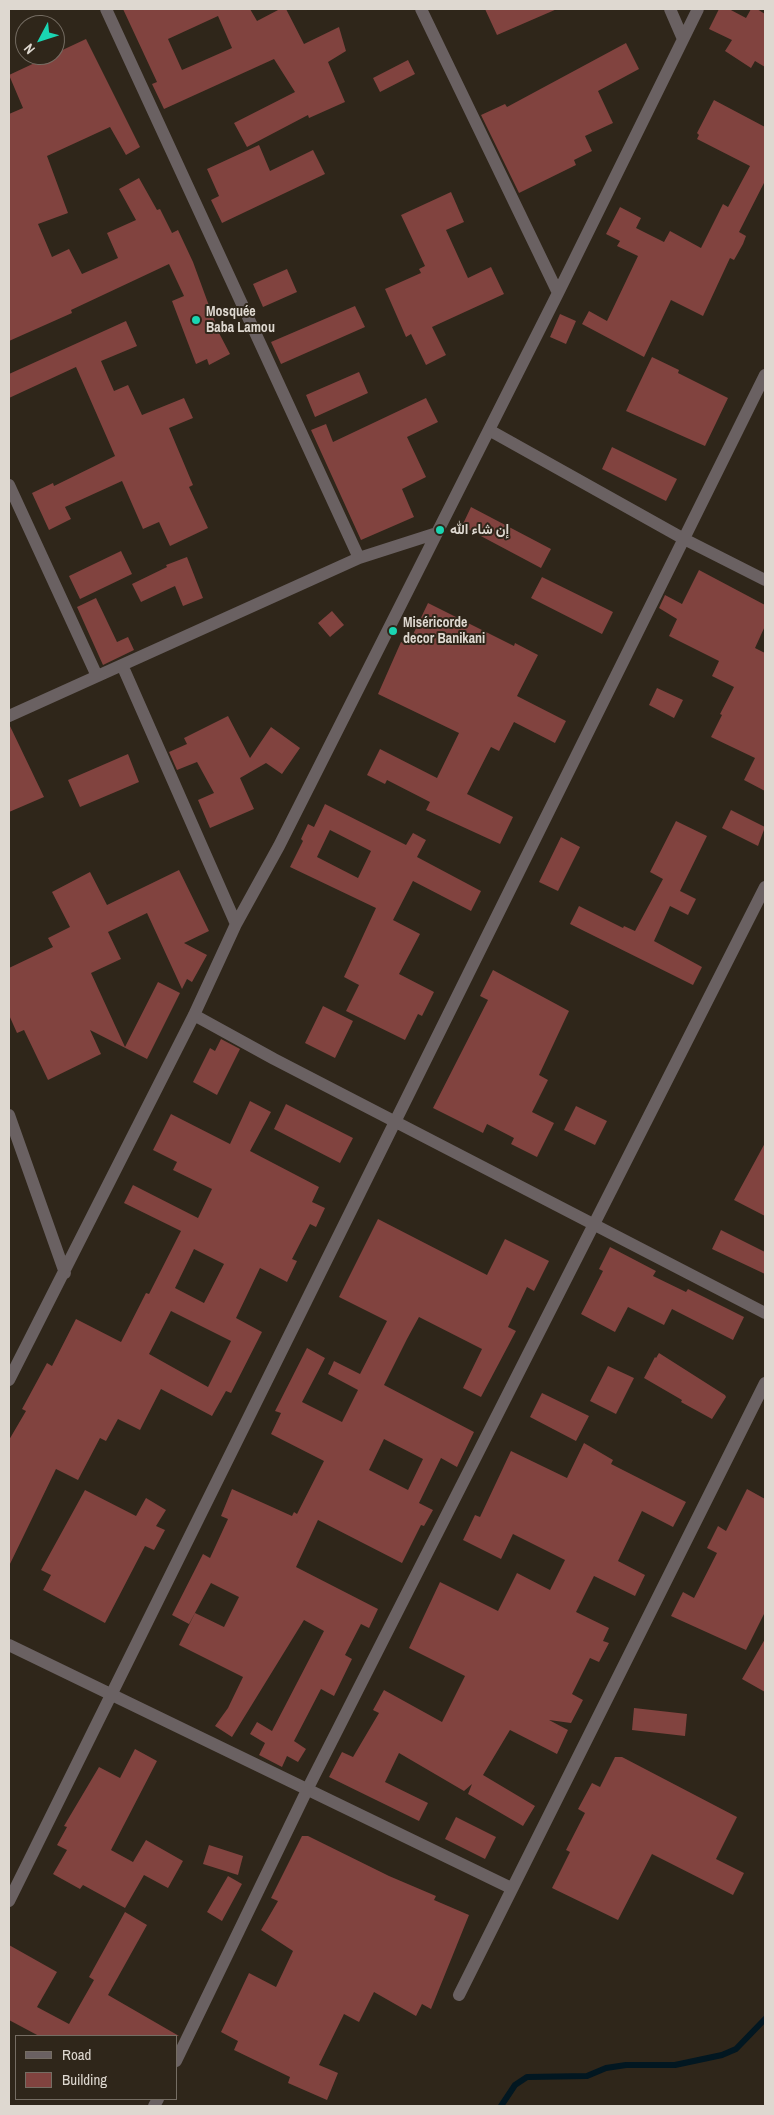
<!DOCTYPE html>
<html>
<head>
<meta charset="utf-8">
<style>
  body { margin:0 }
  #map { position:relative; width:774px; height:2115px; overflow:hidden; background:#2f261a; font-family:"Archivo Narrow",sans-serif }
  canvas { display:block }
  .frame { position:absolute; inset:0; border:10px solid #ded8d0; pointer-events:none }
  .legend { position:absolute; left:15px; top:2035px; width:162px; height:65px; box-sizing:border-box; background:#2f261a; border:1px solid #756d63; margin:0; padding:6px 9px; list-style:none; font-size:15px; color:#ded8d0 }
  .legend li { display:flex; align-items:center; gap:10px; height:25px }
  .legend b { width:25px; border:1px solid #756d63 }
  .north { position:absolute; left:15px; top:15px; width:50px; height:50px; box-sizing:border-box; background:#2f261a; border:1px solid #756d63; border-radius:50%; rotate:230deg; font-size:14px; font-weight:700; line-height:20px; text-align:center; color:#ded8d0 }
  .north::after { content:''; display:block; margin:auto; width:18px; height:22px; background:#1ad5b2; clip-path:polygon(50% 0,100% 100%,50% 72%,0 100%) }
</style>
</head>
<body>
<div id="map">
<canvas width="774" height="2115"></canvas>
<div class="frame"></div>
<ul class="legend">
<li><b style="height:6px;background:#6a6162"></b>Road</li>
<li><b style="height:14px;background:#81433f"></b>Building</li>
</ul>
<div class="north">N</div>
</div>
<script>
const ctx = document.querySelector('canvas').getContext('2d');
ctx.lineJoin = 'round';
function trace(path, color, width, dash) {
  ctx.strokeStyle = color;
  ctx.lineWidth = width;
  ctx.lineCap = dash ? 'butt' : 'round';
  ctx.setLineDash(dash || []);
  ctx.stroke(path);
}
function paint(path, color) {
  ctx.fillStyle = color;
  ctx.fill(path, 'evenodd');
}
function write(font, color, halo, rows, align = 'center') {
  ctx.font = font + ' "Archivo Narrow",Vazirmatn,sans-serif';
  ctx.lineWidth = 4;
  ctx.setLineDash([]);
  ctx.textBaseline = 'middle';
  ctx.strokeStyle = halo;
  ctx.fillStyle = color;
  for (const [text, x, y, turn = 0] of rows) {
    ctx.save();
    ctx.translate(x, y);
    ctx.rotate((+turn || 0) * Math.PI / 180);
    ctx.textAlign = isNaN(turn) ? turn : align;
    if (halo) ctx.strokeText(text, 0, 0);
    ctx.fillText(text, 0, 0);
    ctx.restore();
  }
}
trace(new Path2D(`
  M 501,2106 L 515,2085 L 527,2077 L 587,2076 L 606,2068 L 626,2065 L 675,2065 L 722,2055 L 736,2049 L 765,2019`), '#021721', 6);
paint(new Path2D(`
  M 123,9 L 250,9 L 257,21 L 280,9 L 286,9 L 304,44 L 339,27 L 346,51 L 328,62 L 345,102 L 309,118 L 308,115 L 247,147 L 234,123 L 295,92 L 274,59 L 164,109 L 152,84 L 157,82 ZM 218,16 L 232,48 L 182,70 L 168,39 Z
  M 485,9 L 557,9 L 497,35 Z
  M 719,9 L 729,9 L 746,18 L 751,9 L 757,9 L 765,14 L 765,67 L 755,61 L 751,68 L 725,51 L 732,40 L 709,29 Z
  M 86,39 L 140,147 L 126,155 L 110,127 L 47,156 L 68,213 L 38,224 L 52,257 L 69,249 L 82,274 L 118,258 L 107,233 L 136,220 L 119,189 L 139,178 L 157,210 L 160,209 L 172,233 L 178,230 L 193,262 L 219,333 L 230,354 L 209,365 L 207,359 L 196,364 L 172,301 L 184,296 L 169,264 L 71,310 L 72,313 L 9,341 L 9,114 L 23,108 L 9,75 Z
  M 626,43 L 639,69 L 598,91 L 613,123 L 585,136 L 592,151 L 574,160 L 576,165 L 519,193 L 481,115 L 505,104 L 507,107 Z
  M 408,60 L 415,74 L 380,92 L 373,78 Z
  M 714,100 L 765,127 L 765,181 L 739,232 L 746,236 L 743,244 L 734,260 L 730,258 L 703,316 L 671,300 L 644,357 L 582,324 L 589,311 L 607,321 L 638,256 L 617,246 L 620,241 L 606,234 L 620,207 L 641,218 L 636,228 L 664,242 L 670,231 L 701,248 L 723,204 L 728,207 L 750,166 L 697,139 L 699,135 L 697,133 Z
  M 259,145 L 270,171 L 313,150 L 325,174 L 222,223 L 211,200 L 219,196 L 207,169 Z
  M 451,192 L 464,222 L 446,230 L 468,278 L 491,267 L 504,294 L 432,327 L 446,355 L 426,365 L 411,334 L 406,337 L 385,289 L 421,273 L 419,269 L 425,266 L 401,215 Z
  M 287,269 L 297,292 L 263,307 L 253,284 Z
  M 355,306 L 365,327 L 281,364 L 271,342 Z
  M 560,314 L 576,321 L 566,344 L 550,337 Z
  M 126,321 L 137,346 L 101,361 L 114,391 L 128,385 L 142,415 L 184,398 L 193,418 L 169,428 L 193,485 L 189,487 L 208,528 L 170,546 L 159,522 L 143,529 L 122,481 L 65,507 L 71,519 L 49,530 L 32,493 L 53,483 L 54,486 L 115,456 L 76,367 L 9,398 L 9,374 Z
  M 652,357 L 679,370 L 678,373 L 728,398 L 705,446 L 626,411 Z
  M 359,372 L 368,393 L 315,417 L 306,395 Z
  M 426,398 L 438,422 L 407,437 L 426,477 L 402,489 L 414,517 L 361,540 L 311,430 L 326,424 L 333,442 Z
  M 612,447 L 677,479 L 666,501 L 602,469 Z
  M 471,507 L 551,549 L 541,568 L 462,526 Z
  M 121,551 L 132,574 L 80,599 L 69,576 Z
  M 187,557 L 203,598 L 183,606 L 175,586 L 141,602 L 132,584 L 167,567 L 166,565 Z
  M 699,570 L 765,605 L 765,626 L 755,648 L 765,653 L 765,791 L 744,780 L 755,758 L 711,737 L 722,715 L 720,714 L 734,687 L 712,676 L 719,661 L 669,636 L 677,619 L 659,608 L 665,595 L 682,604 Z
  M 542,577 L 613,612 L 602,634 L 531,598 Z
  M 96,598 L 117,642 L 128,637 L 134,650 L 103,665 L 77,607 Z
  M 428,603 L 514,646 L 515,643 L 538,655 L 517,696 L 566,721 L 555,743 L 514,722 L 499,751 L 491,747 L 467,794 L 513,817 L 500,844 L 426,810 L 430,802 L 387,780 L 385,784 L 367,775 L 380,749 L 437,778 L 459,733 L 378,694 L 401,642 L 408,645 Z
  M 332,611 L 344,625 L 330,637 L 318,623 Z
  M 657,688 L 683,700 L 674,718 L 649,705 Z
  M 228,716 L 250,758 L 271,727 L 300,748 L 282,774 L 266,763 L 240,778 L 254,809 L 210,828 L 198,800 L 214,793 L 197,762 L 177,770 L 169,752 L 187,744 L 184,738 Z
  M 9,724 L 44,797 L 9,812 Z
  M 128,754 L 139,782 L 80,807 L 68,780 Z
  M 325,804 L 406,845 L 413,833 L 426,840 L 417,857 L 481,891 L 471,911 L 413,881 L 393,920 L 420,934 L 399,974 L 434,992 L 422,1016 L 418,1014 L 405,1040 L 346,1011 L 359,985 L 344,977 L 376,908 L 290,867 L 303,841 L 301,839 L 308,824 L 314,827 ZM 330,830 L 371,851 L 358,878 L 317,857 Z
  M 731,810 L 765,827 L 758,846 L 722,828 Z
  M 676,821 L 707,836 L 680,891 L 696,899 L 688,915 L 670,906 L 654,941 L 702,967 L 693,985 L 570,924 L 579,906 L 623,928 L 624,926 L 635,931 L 663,879 L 650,872 Z
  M 561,837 L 580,847 L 558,891 L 539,882 Z
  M 179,870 L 209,931 L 184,943 L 207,955 L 192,982 L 187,979 L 182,989 L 147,913 L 108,932 L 121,959 L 91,973 L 125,1047 L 158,982 L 180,993 L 147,1059 L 90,1030 L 101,1054 L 48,1080 L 24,1030 L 17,1033 L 9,1015 L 9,968 L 53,947 L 48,938 L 70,927 L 52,892 L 90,872 L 107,905 Z
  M 493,970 L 569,1011 L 539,1075 L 548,1080 L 532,1112 L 554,1123 L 537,1157 L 511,1144 L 514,1138 L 487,1124 L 483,1133 L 433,1108 L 488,1000 L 480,996 Z
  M 323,1006 L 353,1021 L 335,1058 L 305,1043 Z
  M 221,1039 L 240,1049 L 217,1095 L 193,1082 L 210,1048 L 215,1051 Z
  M 250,1101 L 271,1112 L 250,1151 L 319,1187 L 312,1202 L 325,1208 L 316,1227 L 310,1224 L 292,1259 L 297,1261 L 287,1282 L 260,1268 L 236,1318 L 262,1332 L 231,1393 L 226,1391 L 212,1416 L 161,1389 L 140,1430 L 118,1419 L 106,1441 L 100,1438 L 78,1480 L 56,1469 L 9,1566 L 9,1440 L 26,1411 L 22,1409 L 47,1363 L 52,1366 L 76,1319 L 121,1342 L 146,1293 L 149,1294 L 181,1231 L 124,1203 L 133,1185 L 198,1218 L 212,1189 L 173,1170 L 177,1162 L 153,1150 L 171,1114 L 230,1144 ZM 194,1249 L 224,1264 L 204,1303 L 175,1288 ZM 171,1311 L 231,1341 L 208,1387 L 149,1354 Z
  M 286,1104 L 353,1138 L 340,1163 L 274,1129 Z
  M 576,1106 L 607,1121 L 595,1145 L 564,1130 Z
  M 765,1143 L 765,1216 L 734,1200 Z
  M 378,1219 L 487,1275 L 505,1239 L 549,1261 L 534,1291 L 527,1287 L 508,1327 L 516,1331 L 481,1397 L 463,1388 L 482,1349 L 419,1317 L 407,1339 L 384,1385 L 474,1432 L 457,1467 L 441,1458 L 419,1503 L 433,1510 L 424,1526 L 421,1525 L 402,1563 L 318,1520 L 296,1567 L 378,1609 L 369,1628 L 361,1624 L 345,1655 L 352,1659 L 334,1696 L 321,1689 L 294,1741 L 306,1749 L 298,1762 L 287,1756 L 282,1767 L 259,1755 L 265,1743 L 250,1734 L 257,1722 L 272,1731 L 324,1631 L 304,1620 L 232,1737 L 215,1726 L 228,1708 L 243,1677 L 179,1645 L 195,1613 L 224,1627 L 239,1597 L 211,1583 L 189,1624 L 172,1615 L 203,1554 L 210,1558 L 228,1519 L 221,1516 L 232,1489 L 292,1516 L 294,1512 L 297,1514 L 324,1461 L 271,1434 L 281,1413 L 275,1411 L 307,1348 L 325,1358 L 302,1402 L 342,1422 L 358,1390 L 328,1374 L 334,1361 L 360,1374 L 387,1321 L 339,1297 ZM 384,1439 L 423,1459 L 408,1490 L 369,1470 Z
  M 721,1230 L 765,1252 L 765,1274 L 712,1249 Z
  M 610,1247 L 656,1271 L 653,1276 L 686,1292 L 688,1289 L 744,1317 L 733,1340 L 672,1309 L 664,1325 L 628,1307 L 615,1332 L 581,1314 L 603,1271 L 599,1269 Z
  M 659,1353 L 725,1395 L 726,1397 L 712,1419 L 681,1402 L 682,1400 L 644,1378 L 655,1357 L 656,1358 Z
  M 608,1366 L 634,1378 L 616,1414 L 590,1401 Z
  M 542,1393 L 589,1416 L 576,1441 L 530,1417 Z
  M 584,1443 L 613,1460 L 611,1464 L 686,1502 L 673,1527 L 642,1511 L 618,1561 L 645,1575 L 635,1596 L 594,1576 L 576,1612 L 609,1628 L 603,1641 L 609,1643 L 599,1662 L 590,1658 L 572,1694 L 583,1700 L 571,1723 L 549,1720 L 568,1730 L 557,1754 L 510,1730 L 483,1775 L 535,1806 L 523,1826 L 468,1794 L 472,1784 L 464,1791 L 399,1753 L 385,1782 L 428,1803 L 419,1821 L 329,1777 L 342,1752 L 353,1757 L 379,1713 L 373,1710 L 384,1690 L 442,1722 L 465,1676 L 409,1648 L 440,1582 L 498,1611 L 517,1573 L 550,1590 L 565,1560 L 513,1534 L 501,1559 L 463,1540 L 475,1515 L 480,1517 L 511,1451 L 567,1478 Z
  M 747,1489 L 765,1499 L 765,1612 L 746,1650 L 671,1616 L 683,1592 L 694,1598 L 717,1553 L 707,1548 L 718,1526 L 726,1531 Z
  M 85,1490 L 136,1516 L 146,1498 L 166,1510 L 156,1526 L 165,1530 L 154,1550 L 145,1546 L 105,1623 L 43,1590 L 51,1575 L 41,1570 Z
  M 765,1639 L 765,1692 L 742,1679 Z
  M 634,1708 L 687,1714 L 685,1736 L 632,1730 Z
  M 135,1749 L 157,1761 L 111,1850 L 133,1862 L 146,1840 L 183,1861 L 168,1888 L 144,1875 L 125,1908 L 83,1885 L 80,1889 L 53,1874 L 67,1850 L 57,1845 L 67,1827 L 64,1826 L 99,1767 L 120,1778 Z
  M 615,1757 L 622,1757 L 737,1817 L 716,1859 L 744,1873 L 733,1895 L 652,1854 L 618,1920 L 552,1888 L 570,1852 L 566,1850 L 585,1813 L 578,1809 L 592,1783 L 600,1787 Z
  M 456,1817 L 496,1837 L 485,1859 L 445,1839 Z
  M 302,1836 L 308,1836 L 389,1876 L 436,1896 L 434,1900 L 469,1915 L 431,2009 L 422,2004 L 416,2016 L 374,1992 L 359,2022 L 344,2014 L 319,2065 L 338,2073 L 327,2100 L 288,2083 L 290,2077 L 234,2050 L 238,2041 L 221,2032 L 249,1973 L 276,1987 L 293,1951 L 261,1930 L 278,1901 L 271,1898 Z
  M 209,1845 L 243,1856 L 238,1875 L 203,1864 Z
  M 228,1876 L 242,1884 L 222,1921 L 207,1912 Z
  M 125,1912 L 147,1925 L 108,1995 L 179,2036 L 39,2036 L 9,2020 L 9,1945 L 57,1972 L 37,2007 L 69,2024 L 94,1980 L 89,1977 Z`), '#81433f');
trace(new Path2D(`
  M 106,9 L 359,558
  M 421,9 L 558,293
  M 670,9 L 683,39
  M 489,430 L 684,539 L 765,580
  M 9,485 L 97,676
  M 122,665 L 236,924
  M 9,716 L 359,558 L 437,533
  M 194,1015 L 274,1059 L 765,1313
  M 9,1115 L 65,1273
  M 9,1380 L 194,1015 L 236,924 L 279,846 L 558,293 L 698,9
  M 9,1645 L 511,1888
  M 9,1901 L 765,375
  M 459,1995 L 765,1383
  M 176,2061 L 308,1788 L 765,887
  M 154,2106 L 158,2099`), '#6a6162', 12);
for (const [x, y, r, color] of [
  [196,320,5,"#1ad5b2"],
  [440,530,5,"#1ad5b2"],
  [393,631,5,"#1ad5b2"]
]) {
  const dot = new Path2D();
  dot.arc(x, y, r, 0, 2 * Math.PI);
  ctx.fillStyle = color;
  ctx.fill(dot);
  trace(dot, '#2f261a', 2);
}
write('bold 14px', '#ded8d0', '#2f261a', [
  ["Mosquée",206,312],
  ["Baba Lamou",206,328],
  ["إن شاء الله",450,530],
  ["Miséricorde",403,623],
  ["decor Banikani",403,639]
], 'left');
</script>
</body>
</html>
